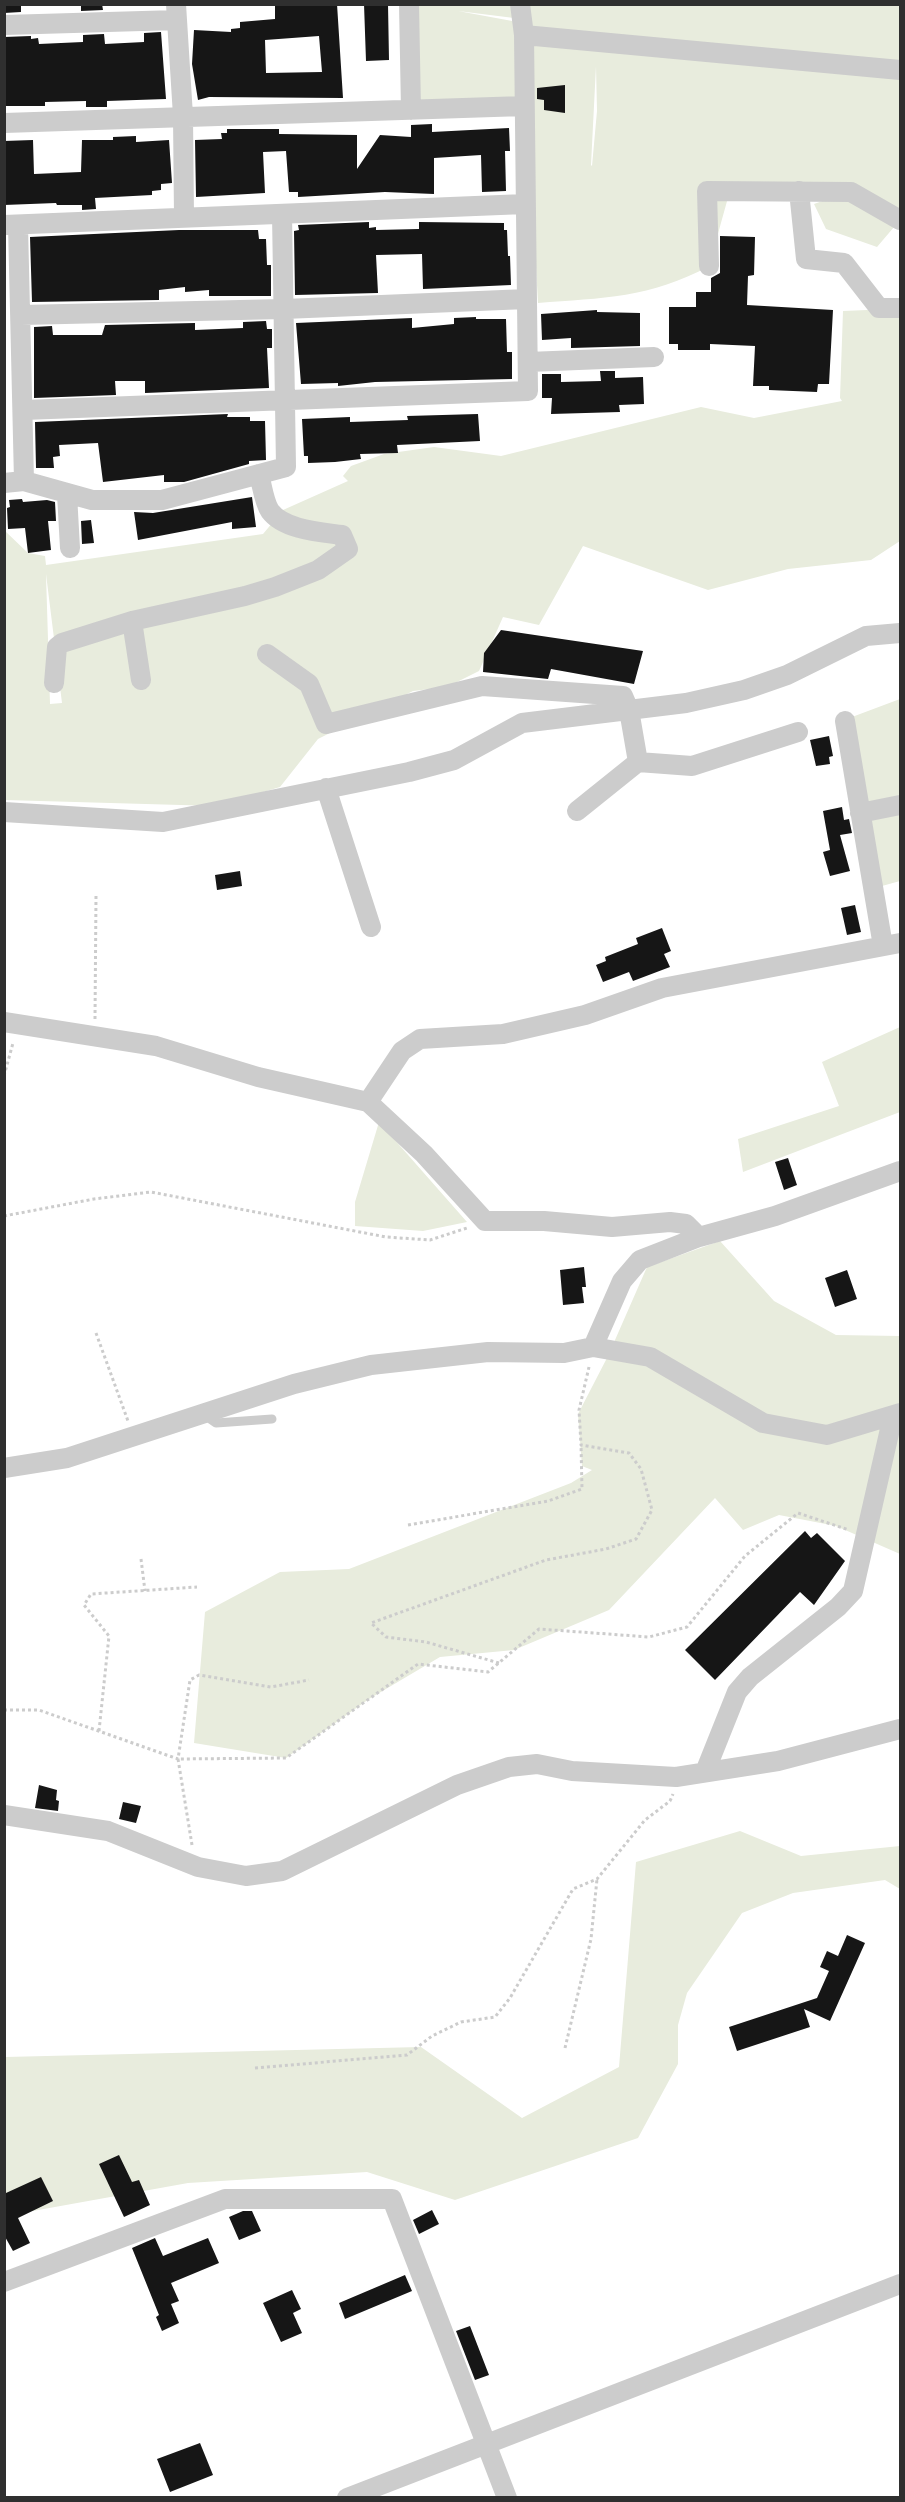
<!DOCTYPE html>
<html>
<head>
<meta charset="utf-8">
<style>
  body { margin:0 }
  #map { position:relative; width:905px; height:2502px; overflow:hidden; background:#fff; font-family:"Alegreya Sans",sans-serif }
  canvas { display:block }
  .frame { position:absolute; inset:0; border:6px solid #2f2f2f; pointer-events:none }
</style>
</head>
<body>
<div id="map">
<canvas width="905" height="2502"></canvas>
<div class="frame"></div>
</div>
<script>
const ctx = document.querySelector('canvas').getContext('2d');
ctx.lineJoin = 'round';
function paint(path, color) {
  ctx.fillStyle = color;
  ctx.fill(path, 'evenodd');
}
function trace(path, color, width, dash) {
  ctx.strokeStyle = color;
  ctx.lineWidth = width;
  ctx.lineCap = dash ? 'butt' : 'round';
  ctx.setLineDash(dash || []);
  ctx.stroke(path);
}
paint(new Path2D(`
  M 408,5 L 900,5 L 900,220 L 877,247 L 826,229 L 814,204 L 848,192 L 729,194 L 709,266 C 651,298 602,298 538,303 L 531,175 L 524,107 L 416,107 ZM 458,11 L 522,19 L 523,23 ZM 596,66 L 597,111 L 592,166 L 591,165 Z
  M 867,310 L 900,314 L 900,541 L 871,560 L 788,569 L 708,590 L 583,546 L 539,625 L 503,617 L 479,671 L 447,687 L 413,691 L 318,739 L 280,787 L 216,806 L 5,800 L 4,530 L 28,553 L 45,556 L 46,565 L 263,534 L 283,510 L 348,481 L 343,476 L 351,466 L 384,454 L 434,447 L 501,456 L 701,407 L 754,418 L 842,401 L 840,398 L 843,311 ZM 46,574 L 62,703 L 50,704 L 46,575 Z
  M 900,699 L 900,881 L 882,886 L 852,717 Z
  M 900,1027 L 900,1112 L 743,1172 L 738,1139 L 839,1106 L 822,1062 Z
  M 379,1122 L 467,1222 L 423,1231 L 355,1226 L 355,1202 Z
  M 720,1241 L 774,1301 L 836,1335 L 900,1336 L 900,1554 L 836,1526 L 779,1515 L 743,1530 L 715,1498 L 609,1610 L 514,1650 L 440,1657 L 369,1699 L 286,1758 L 194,1743 L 205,1612 L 280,1572 L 349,1569 L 571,1483 L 592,1470 L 582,1466 L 578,1414 L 608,1356 L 647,1267 Z
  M 740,1831 L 801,1856 L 900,1846 L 900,1889 L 885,1880 L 793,1893 L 742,1913 L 687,1993 L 678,2025 L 678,2064 L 638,2138 L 455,2200 L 367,2172 L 188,2183 L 5,2216 L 5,2057 L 421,2047 L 522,2118 L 619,2067 L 636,1862 Z`), '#e8ecdd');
paint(new Path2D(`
  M 4,4 L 21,4 L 21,12 L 4,13 Z
  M 81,4 L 102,4 L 103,10 L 81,11 Z
  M 275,4 L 337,4 L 343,98 L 209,97 L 198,100 L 192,64 L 194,30 L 231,32 L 231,29 L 240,28 L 240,22 L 275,19 ZM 319,36 L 322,72 L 266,73 L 265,40 Z
  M 364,4 L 388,4 L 389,60 L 366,61 Z
  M 161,32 L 166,99 L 107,101 L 107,107 L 86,107 L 86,101 L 45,102 L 45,106 L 4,106 L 4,37 L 31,36 L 31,39 L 38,38 L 39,44 L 83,42 L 83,35 L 104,34 L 105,44 L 144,42 L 144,33 Z
  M 565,85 L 565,113 L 544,110 L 544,100 L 537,99 L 537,88 Z
  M 432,124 L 432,132 L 509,128 L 510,151 L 505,151 L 506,191 L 482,192 L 481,155 L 434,158 L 434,194 L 385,192 L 298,197 L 298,192 L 289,192 L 286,151 L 263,152 L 265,193 L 196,197 L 195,140 L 222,139 L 221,133 L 227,133 L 227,129 L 279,129 L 279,134 L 357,135 L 357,169 L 380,135 L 411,137 L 411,125 Z
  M 136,136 L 136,142 L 169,140 L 172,183 L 161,184 L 161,190 L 152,191 L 152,195 L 95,198 L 96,209 L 82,210 L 82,205 L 57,205 L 56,203 L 4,205 L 4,141 L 33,140 L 34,174 L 81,172 L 82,140 L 113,140 L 113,137 Z
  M 369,222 L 369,228 L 376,227 L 376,230 L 419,229 L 419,222 L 504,223 L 504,230 L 507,230 L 508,256 L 510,256 L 511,285 L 423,289 L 422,254 L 376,255 L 378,293 L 295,295 L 294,231 L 299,230 L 298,225 Z
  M 179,230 L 258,230 L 259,239 L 266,239 L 267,265 L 271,265 L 271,296 L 209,296 L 209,290 L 185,292 L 185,287 L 159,290 L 159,300 L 32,302 L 30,237 Z
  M 720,236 L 755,237 L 754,275 L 748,276 L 747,305 L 833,310 L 829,384 L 818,384 L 817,392 L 769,390 L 769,386 L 753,386 L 755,346 L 710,344 L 710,350 L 678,350 L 678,344 L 669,344 L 669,307 L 696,307 L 696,292 L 711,292 L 711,278 L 720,273 Z
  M 597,310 L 597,312 L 640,313 L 640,346 L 571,348 L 571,338 L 542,340 L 541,314 Z
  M 476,317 L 476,319 L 506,319 L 507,352 L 512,352 L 512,379 L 375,382 L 338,386 L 338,383 L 301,384 L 296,323 L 412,318 L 412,328 L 454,324 L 454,318 Z
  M 266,321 L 267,329 L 272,329 L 272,348 L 267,348 L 269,388 L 145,393 L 145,381 L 115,381 L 116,395 L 34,398 L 34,327 L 52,326 L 53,335 L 102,335 L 105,325 L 195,323 L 195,330 L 243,328 L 243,322 Z
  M 600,371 L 615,371 L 615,378 L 643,377 L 644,404 L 619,405 L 620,412 L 551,414 L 552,398 L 542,398 L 542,374 L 561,374 L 561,382 L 601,381 Z
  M 228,414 L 227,417 L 250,417 L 250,421 L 265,421 L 266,460 L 249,461 L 249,464 L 184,482 L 164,482 L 164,475 L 103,482 L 98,443 L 59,445 L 60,456 L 53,457 L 54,468 L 36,468 L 35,422 Z
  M 478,414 L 480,441 L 397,445 L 398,453 L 360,454 L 361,459 L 335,462 L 308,463 L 308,456 L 304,456 L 302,419 L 350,417 L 350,422 L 408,420 L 407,416 Z
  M 252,497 L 256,527 L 232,529 L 232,522 L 138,540 L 134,512 L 153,513 Z
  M 22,499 L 23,502 L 47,500 L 55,502 L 56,521 L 48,521 L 51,550 L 28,553 L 25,528 L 8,529 L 7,508 L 10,507 L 9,500 Z
  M 91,520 L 94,543 L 82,544 L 81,521 Z
  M 501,630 L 643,651 L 634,684 L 551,669 L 548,679 L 483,672 L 484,653 Z
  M 829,736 L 833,756 L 829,757 L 830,764 L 816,766 L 810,740 Z
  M 842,807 L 844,820 L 849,819 L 852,833 L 840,835 L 850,871 L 830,876 L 823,852 L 830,850 L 823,811 Z
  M 240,871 L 242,886 L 217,890 L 215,875 Z
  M 855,905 L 861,932 L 847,935 L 841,908 Z
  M 662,928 L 671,951 L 664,954 L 670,967 L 633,981 L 629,972 L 603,982 L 596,965 L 606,961 L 605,957 L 638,944 L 636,938 Z
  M 788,1158 L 797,1185 L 784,1190 L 775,1162 Z
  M 584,1267 L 586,1287 L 582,1287 L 584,1303 L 563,1305 L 560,1270 Z
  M 847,1270 L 857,1299 L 835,1307 L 825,1278 Z
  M 805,1531 L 811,1538 L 817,1533 L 845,1561 L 814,1605 L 800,1592 L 715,1680 L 685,1650 Z
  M 39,1785 L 57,1790 L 56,1800 L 59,1801 L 58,1811 L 35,1808 Z
  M 123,1802 L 141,1806 L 136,1823 L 119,1819 Z
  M 847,1935 L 865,1943 L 830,2021 L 804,2009 L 810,2027 L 737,2051 L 729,2027 L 817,1998 L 829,1971 L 820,1967 L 827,1951 L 838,1956 Z
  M 119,2155 L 132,2182 L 139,2180 L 150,2205 L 124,2217 L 99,2164 Z
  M 41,2177 L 53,2201 L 18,2218 L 30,2243 L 13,2251 L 4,2235 L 4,2189 L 6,2193 Z
  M 432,2210 L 439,2224 L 419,2234 L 413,2220 Z
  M 243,2211 L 252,2211 L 261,2231 L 239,2240 L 229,2217 Z
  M 155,2238 L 163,2256 L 208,2238 L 219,2263 L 171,2283 L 179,2301 L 171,2304 L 179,2323 L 162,2331 L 156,2317 L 159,2315 L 132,2248 Z
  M 405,2275 L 412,2291 L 345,2319 L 339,2303 Z
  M 292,2290 L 301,2309 L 293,2313 L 302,2333 L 281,2342 L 263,2303 Z
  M 470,2326 L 489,2375 L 475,2380 L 456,2331 Z
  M 200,2443 L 213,2475 L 170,2492 L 157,2459 Z`), '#161616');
trace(new Path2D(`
  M 95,1019 L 96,896
  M 4,1076 L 13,1043
  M 4,1216 L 94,1199 L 151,1192 L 386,1237 L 430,1240 L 467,1228
  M 96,1333 L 128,1421
  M 408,1525 L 548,1501 L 582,1489 L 581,1445
  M 141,1559 L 145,1591
  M 499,1663 L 426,1642 L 386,1637 L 371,1623 L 546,1560 L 606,1549 L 636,1539 L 652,1510 L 641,1469 L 629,1453 L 581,1445 L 579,1410 L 589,1367
  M 4,1710 L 39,1710 L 178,1759 L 190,1680 L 199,1675 L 271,1687 L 309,1680
  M 99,1731 L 109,1636 L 84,1605 L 91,1594 L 197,1587
  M 192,1845 L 178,1759 L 286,1758 L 418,1664 L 488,1672 L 539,1629 L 649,1637 L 687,1627 L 745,1556 L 798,1513 L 849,1530
  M 565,2048 L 591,1939 L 597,1879
  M 255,2068 L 407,2055 L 432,2036 L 461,2022 L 495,2017 L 510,1998 L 573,1889 L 597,1879 L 645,1820 L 670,1801 L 673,1794`), '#ccc', 3, [3, 3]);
trace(new Path2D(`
  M 203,1414 L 216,1423 L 272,1419`), '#ccc', 9);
trace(new Path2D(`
  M 176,4 L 183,116 L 184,217
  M 409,4 L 411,110
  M 4,25 L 177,20
  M 524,35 L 900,70
  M 4,123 L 524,106
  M 799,191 L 806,259 L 844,263 L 879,308 L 900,308
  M 4,225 L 525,204
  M 709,266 L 707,191 L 851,192 L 900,220
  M 21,315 L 284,309 L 527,299
  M 528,362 L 654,357
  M 24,410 L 528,391 L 524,35 L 520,4
  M 24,481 L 92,500 L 162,500 L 286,467 L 282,214
  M 4,483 L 24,481 L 18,225
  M 67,494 L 70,548
  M 132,621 L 141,680
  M 267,654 L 309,684 L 326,724 L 482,686 L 623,696 L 629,710 L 638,762 L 577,811
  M 54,683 L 57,647 L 62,643 L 132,621 L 245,596 L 275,587 L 318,570 L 348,549 L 342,535 C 321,532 284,530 270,511 C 264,502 262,485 259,474
  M 845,721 L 883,946
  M 638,762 L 692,766 L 798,732
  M 326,788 L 371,927
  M 4,812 L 163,822 L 409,772 L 454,760 L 522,723 L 686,703 L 744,690 L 787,675 L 866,636 L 900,633
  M 860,813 L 900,805
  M 4,1022 L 156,1046 L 258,1077 L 368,1102 L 424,1154 L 485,1221 L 544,1221 L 612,1227 L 670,1222 L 686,1224 L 699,1237
  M 368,1102 L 402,1051 L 420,1039 L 503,1034 L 585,1015 L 662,988 L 900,943
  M 593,1347 L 622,1281 L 640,1260 L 699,1237 L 775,1216 L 900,1171
  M 4,1468 L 67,1458 L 294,1384 L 371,1365 L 488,1352 L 564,1353 L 593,1347 L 650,1357 L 763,1423 L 827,1435 L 900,1413
  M 705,1772 L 737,1692 L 750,1677 L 838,1607 L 853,1591 L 893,1416
  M 4,1815 L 108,1831 L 198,1867 L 246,1876 L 282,1871 L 457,1785 L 509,1767 L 537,1764 L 572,1771 L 676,1777 L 778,1761 L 900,1729
  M 4,2282 L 225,2199 L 392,2199 L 507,2498
  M 347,2498 L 900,2284`), '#ccc', 20);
</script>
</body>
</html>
